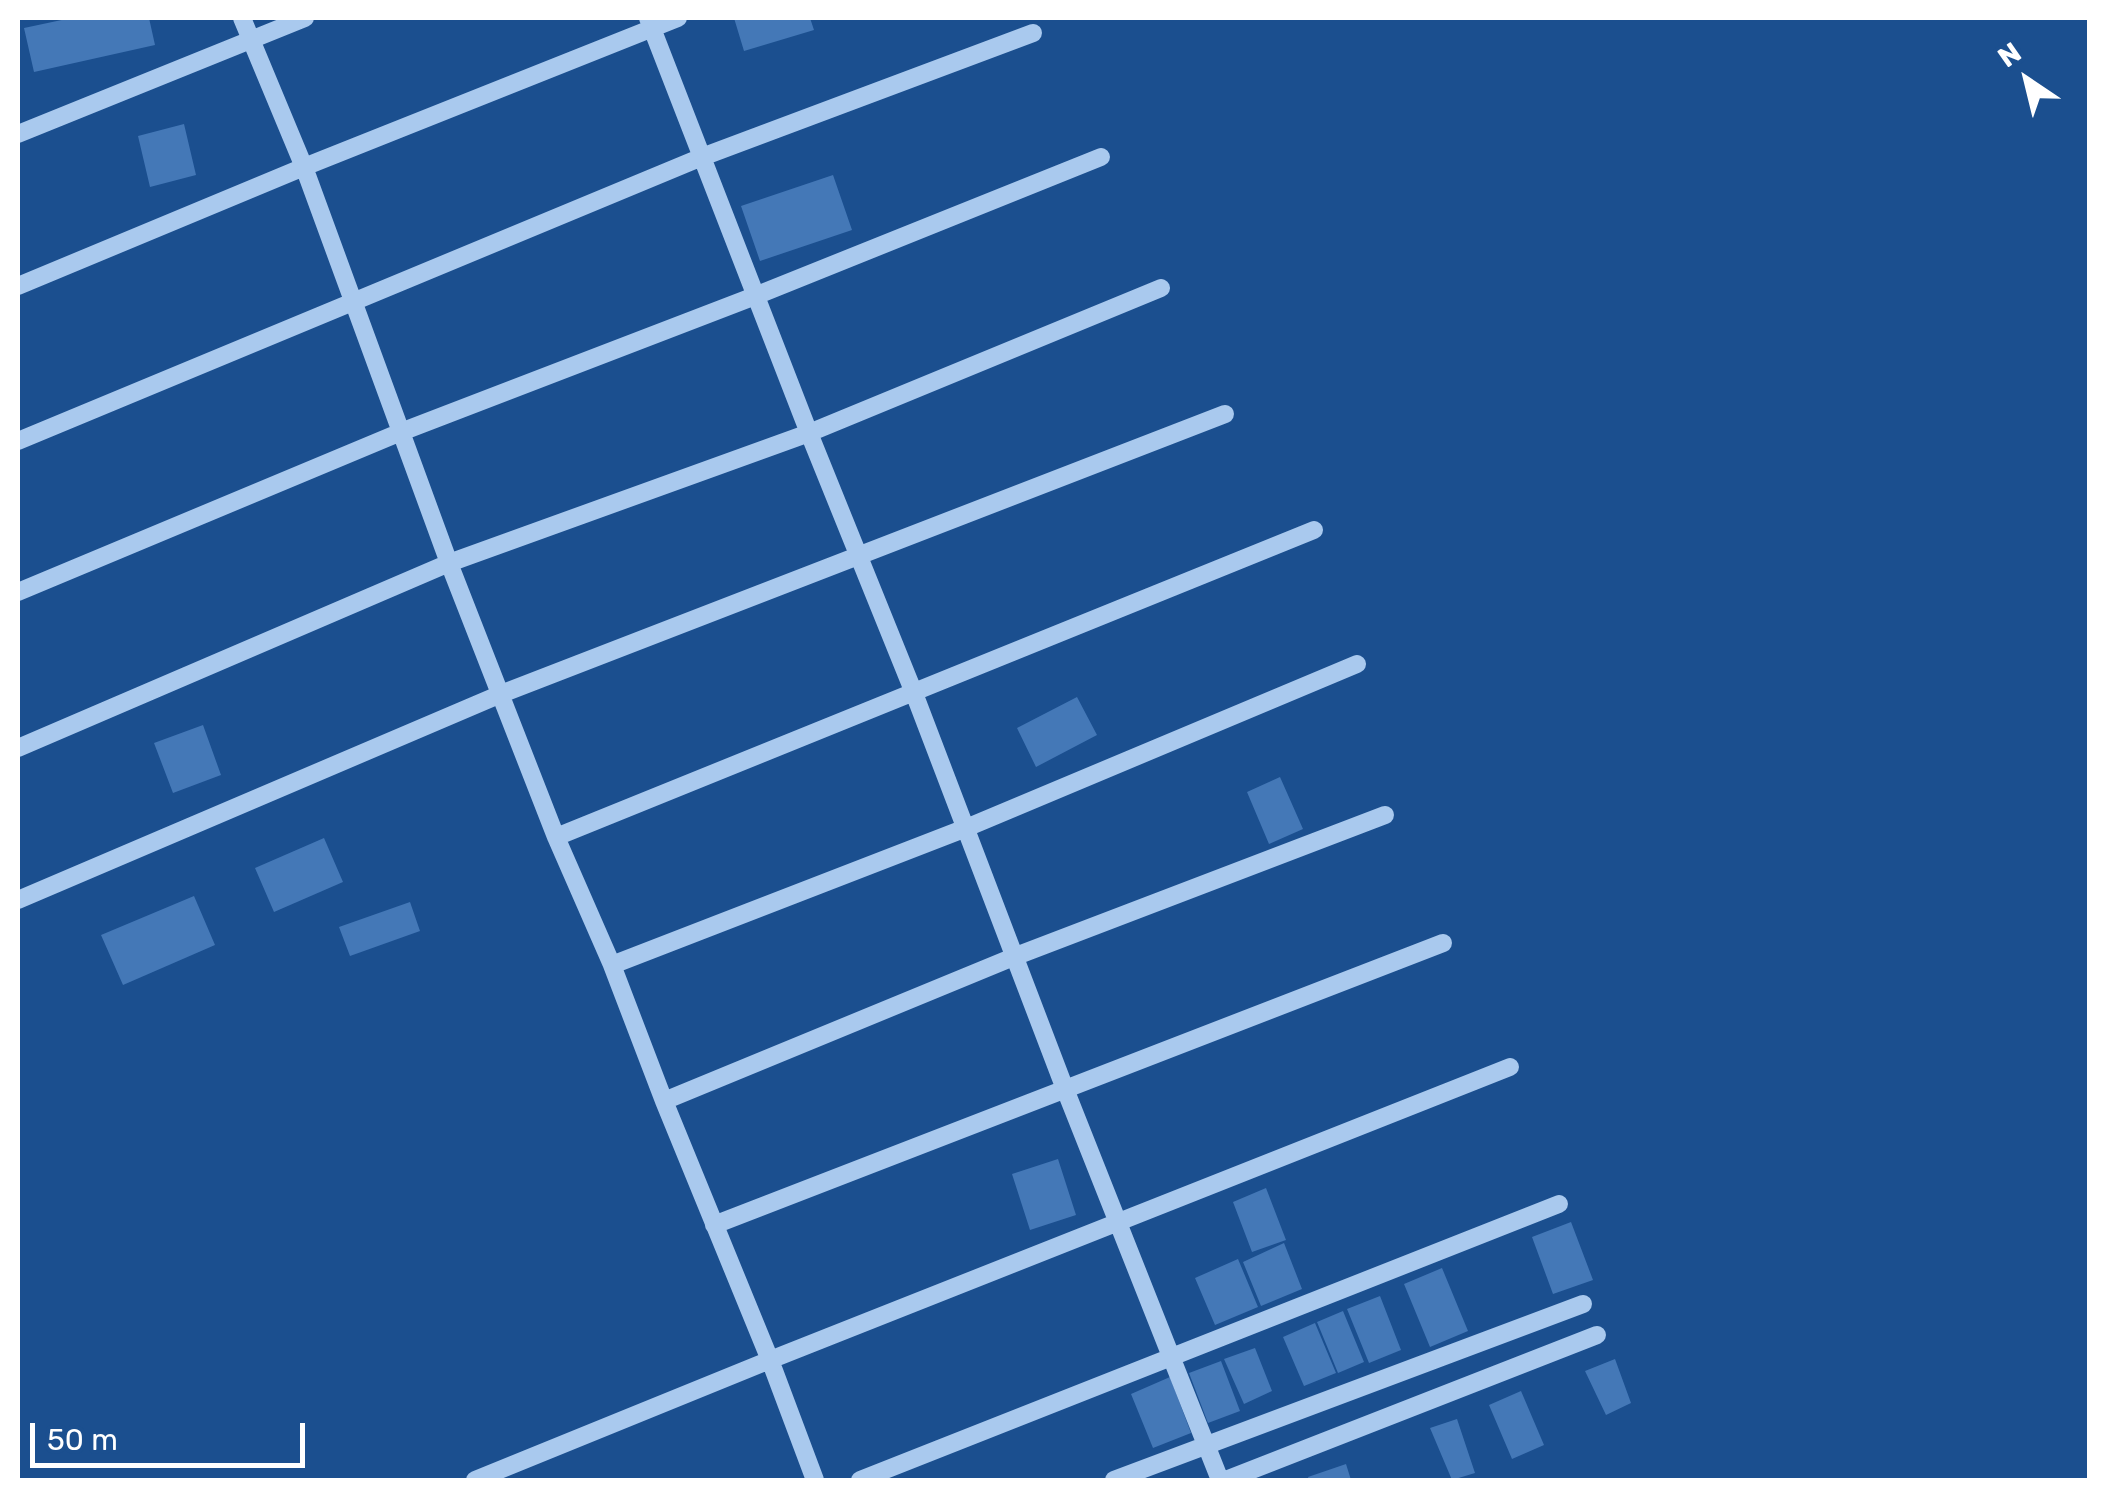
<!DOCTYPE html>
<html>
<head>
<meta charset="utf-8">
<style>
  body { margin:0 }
  #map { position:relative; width:2107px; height:1498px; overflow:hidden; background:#1b4f8f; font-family:Rubik,sans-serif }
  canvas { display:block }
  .frame { position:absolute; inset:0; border:20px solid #fff; pointer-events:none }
  .north { position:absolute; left:1977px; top:30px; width:100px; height:100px; -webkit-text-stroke:8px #1b4f8f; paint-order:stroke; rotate:325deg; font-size:28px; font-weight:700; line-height:40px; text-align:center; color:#fff }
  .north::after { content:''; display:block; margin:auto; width:35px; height:45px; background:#fff; clip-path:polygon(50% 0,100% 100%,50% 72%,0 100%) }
  .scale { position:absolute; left:30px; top:1423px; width:275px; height:45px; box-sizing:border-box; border:5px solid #fff; border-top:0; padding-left:12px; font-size:30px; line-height:35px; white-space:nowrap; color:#fff; -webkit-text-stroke:8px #1b4f8f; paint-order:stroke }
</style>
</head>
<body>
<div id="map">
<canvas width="2107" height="1498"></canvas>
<div class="frame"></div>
<div class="north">N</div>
<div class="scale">50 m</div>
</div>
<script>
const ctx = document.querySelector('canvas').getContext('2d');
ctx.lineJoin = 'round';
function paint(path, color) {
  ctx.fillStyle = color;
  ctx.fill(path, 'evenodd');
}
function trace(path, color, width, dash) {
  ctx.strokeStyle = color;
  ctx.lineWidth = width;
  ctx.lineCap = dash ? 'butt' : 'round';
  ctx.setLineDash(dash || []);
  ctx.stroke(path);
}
paint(new Path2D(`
  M 71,18 L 149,18 L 155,45 L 34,72 L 24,28 Z
  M 734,18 L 810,18 L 814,30 L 744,51 Z
  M 184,124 L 196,175 L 150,187 L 138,136 Z
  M 833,175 L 852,230 L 760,261 L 741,206 Z
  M 1077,697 L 1097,735 L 1036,767 L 1017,728 Z
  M 203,725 L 221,775 L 173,793 L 154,743 Z
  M 1280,777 L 1303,829 L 1269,844 L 1247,792 Z
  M 324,838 L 343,882 L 274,912 L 255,868 Z
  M 194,896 L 215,945 L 123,985 L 101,935 Z
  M 410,902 L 420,931 L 350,956 L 339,927 Z
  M 1058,1159 L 1076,1215 L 1030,1230 L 1012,1174 Z
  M 1266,1188 L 1286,1240 L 1252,1252 L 1233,1202 Z
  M 1571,1222 L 1593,1280 L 1553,1294 L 1532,1237 Z
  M 1284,1243 L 1302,1289 L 1261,1306 L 1243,1262 Z
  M 1238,1259 L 1258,1307 L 1215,1325 L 1195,1278 Z
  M 1442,1268 L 1468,1331 L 1430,1347 L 1404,1284 Z
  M 1380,1296 L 1401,1350 L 1369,1363 L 1347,1309 Z
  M 1343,1311 L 1364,1362 L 1338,1373 L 1317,1322 Z
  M 1315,1323 L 1336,1373 L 1304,1386 L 1283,1337 Z
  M 1255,1348 L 1272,1391 L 1244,1404 L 1224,1359 Z
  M 1615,1359 L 1631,1403 L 1606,1415 L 1585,1371 Z
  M 1221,1361 L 1240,1411 L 1208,1423 L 1189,1373 Z
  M 1170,1377 L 1191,1433 L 1153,1448 L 1131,1394 Z
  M 1521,1391 L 1544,1445 L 1512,1459 L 1489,1405 Z
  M 1457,1419 L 1475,1473 L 1452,1480 L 1430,1428 Z
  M 1346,1464 L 1351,1480 L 1309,1480 L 1308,1477 Z`), '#4478b7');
trace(new Path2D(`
  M 242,18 L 304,167 L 449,563 L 556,837 L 612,965 L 664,1101 L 770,1360 L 815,1480
  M 648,18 L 809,433 L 914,693 L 1065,1089 L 1220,1480
  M 18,134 L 305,18
  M 18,286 L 304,167 L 678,18
  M 18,441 L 702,157 L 1033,33
  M 18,592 L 401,432 L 755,296 L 1101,157
  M 18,748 L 449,563 L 809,433 L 1161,288
  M 556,837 L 1314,530
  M 18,900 L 501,694 L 1225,414
  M 612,965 L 966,828 L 1357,664
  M 664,1101 L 1016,956 L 1385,815
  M 714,1225 L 1443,943
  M 475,1480 L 770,1360 L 1510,1067
  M 860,1480 L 1559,1204
  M 1114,1480 L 1583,1304
  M 1226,1480 L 1597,1335`), '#a9c9ee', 18);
</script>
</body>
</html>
